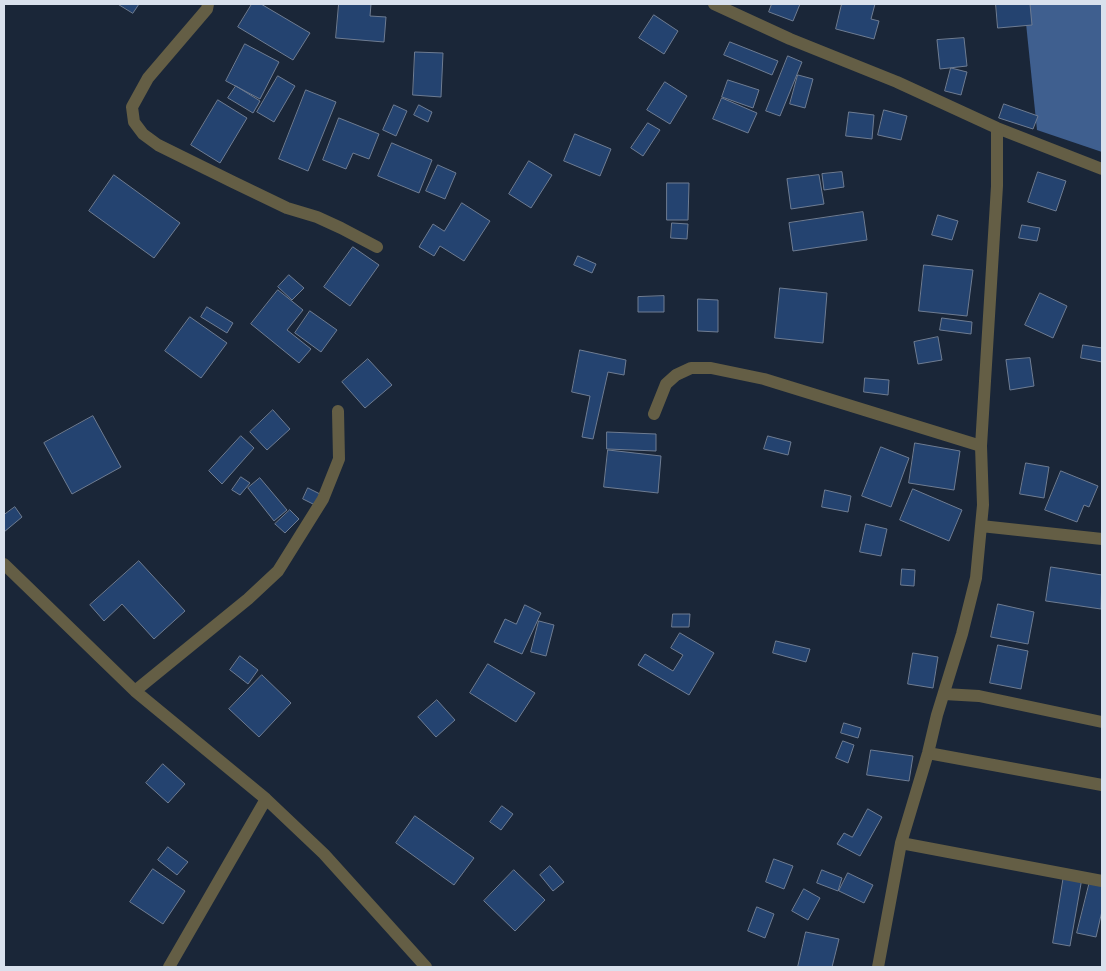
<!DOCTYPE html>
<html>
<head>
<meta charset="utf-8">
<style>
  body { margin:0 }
  #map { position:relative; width:1106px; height:971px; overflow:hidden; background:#1a2638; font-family:"PT Sans Narrow",sans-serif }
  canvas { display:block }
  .frame { position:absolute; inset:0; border:5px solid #d9e1ed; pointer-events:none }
</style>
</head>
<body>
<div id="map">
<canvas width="1106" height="971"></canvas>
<div class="frame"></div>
</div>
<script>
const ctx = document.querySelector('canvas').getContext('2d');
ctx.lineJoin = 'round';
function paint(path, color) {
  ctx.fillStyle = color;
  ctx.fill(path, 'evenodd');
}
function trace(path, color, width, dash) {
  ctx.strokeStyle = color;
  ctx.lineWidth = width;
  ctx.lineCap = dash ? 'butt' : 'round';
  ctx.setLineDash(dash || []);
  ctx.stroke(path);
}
paint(new Path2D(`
  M 1024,4 L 1102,4 L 1102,152 L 1037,130 Z`), '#3f5f8f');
const building = new Path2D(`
  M 118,4 L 139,4 L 133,13 Z
  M 252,4 L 261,4 L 310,33 L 293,60 L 238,27 Z
  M 339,4 L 371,4 L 370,16 L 386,17 L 384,42 L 336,38 Z
  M 772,4 L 800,4 L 793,21 L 769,12 Z
  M 842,4 L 875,4 L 871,19 L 879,21 L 874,39 L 836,29 Z
  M 996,4 L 1030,4 L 1032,25 L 998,28 Z
  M 654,15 L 678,31 L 664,54 L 639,38 Z
  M 964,38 L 967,66 L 940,69 L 937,40 Z
  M 730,42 L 778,61 L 772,75 L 724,55 Z
  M 245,44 L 279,62 L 260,99 L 226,81 Z
  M 415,52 L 443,53 L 441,97 L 413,95 Z
  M 788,56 L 802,62 L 780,116 L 766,111 Z
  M 951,68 L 967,72 L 961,95 L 945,91 Z
  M 798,75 L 813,79 L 805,108 L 790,104 Z
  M 278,76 L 295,86 L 274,122 L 257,112 Z
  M 728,80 L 759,90 L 753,108 L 722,97 Z
  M 665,82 L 687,96 L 670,124 L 647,110 Z
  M 236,86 L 260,101 L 253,113 L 228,98 Z
  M 306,90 L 336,102 L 308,171 L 279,159 Z
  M 722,98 L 757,113 L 748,133 L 713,119 Z
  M 218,100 L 247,118 L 220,163 L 191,145 Z
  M 1004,104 L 1038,116 L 1033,129 L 999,118 Z
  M 394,105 L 407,111 L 396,136 L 383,130 Z
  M 419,105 L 432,112 L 428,122 L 414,115 Z
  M 884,110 L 907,116 L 901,140 L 878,135 Z
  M 849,112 L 874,115 L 872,139 L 846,136 Z
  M 339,118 L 379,134 L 369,159 L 353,153 L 346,169 L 323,160 Z
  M 648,123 L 660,130 L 643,156 L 631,148 Z
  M 575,134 L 611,149 L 600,176 L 564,161 Z
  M 392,143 L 432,160 L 419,193 L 378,176 Z
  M 529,161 L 552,175 L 531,208 L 509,194 Z
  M 438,165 L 456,173 L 445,199 L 426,191 Z
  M 842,172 L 844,187 L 824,190 L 822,174 Z
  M 1038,172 L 1066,181 L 1056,211 L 1028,202 Z
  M 114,175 L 180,223 L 154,258 L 89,211 Z
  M 819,175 L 824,204 L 791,209 L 787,179 Z
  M 667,183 L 689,183 L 688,220 L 667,220 Z
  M 462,203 L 490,221 L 464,261 L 440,246 L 434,256 L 419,247 L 433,224 L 444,231 Z
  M 863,212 L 867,240 L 793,251 L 789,223 Z
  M 938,215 L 958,221 L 952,240 L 932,235 Z
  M 672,223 L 688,224 L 687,239 L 671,238 Z
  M 1022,225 L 1040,228 L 1037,241 L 1019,238 Z
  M 353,247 L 379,265 L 350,306 L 324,287 Z
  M 578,256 L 596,264 L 592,273 L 574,265 Z
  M 924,265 L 973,270 L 967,316 L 919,311 Z
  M 289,275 L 304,288 L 292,300 L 278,287 Z
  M 780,288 L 827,293 L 823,343 L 775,338 Z
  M 278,290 L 303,310 L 287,330 L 311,349 L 299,363 L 251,324 Z
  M 1040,293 L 1067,306 L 1053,338 L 1025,325 Z
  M 664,296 L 664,312 L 638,312 L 638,297 Z
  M 698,299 L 718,300 L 718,332 L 698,331 Z
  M 207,307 L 233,323 L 227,333 L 201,317 Z
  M 310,311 L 337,330 L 321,352 L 295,333 Z
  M 190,317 L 227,343 L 201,378 L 165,351 Z
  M 942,318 L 972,322 L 971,334 L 940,330 Z
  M 938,337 L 942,360 L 918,364 L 914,342 Z
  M 1083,345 L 1102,348 L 1102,362 L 1081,358 Z
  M 580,350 L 626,360 L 624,375 L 608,372 L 593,439 L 582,437 L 590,396 L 572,392 Z
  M 1030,358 L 1034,386 L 1010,390 L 1006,360 Z
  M 368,359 L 392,385 L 365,408 L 342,382 Z
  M 865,378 L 889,380 L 888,395 L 864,392 Z
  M 273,410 L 290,429 L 267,450 L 250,432 Z
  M 93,416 L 121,467 L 72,494 L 44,443 Z
  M 607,432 L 656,434 L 656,451 L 607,449 Z
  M 241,436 L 254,448 L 222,484 L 209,471 Z
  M 768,436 L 791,442 L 788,455 L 764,449 Z
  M 915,443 L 960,451 L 954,490 L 909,483 Z
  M 881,447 L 909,458 L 891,507 L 862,496 Z
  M 608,450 L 661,456 L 658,493 L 604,487 Z
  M 1026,463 L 1049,467 L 1044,498 L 1020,494 Z
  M 1061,471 L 1098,486 L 1089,507 L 1084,505 L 1077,522 L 1045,510 Z
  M 241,477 L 250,483 L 240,495 L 232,490 Z
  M 260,478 L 287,510 L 274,521 L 248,488 Z
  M 308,488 L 322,495 L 317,506 L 303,499 Z
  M 913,489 L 962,510 L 949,541 L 900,520 Z
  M 825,490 L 851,496 L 848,512 L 822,507 Z
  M 15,507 L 22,517 L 4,532 L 4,515 Z
  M 290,510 L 299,519 L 285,533 L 275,524 Z
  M 866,524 L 887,529 L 881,556 L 860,552 Z
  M 139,561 L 185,611 L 154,639 L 122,604 L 104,621 L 90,605 Z
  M 1051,567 L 1102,575 L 1101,609 L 1046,601 Z
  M 902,569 L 915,570 L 914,586 L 901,585 Z
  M 998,604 L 1034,612 L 1028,644 L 991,637 Z
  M 525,605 L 541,613 L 522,654 L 494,642 L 505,619 L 516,624 Z
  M 673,614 L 690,614 L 689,627 L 672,627 Z
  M 539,621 L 554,625 L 546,656 L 531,652 Z
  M 680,633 L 714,653 L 689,695 L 638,665 L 645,654 L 673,671 L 683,655 L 671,648 Z
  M 776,641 L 810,649 L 806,662 L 773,653 Z
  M 998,645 L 1028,651 L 1021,689 L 990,683 Z
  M 913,653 L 938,657 L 933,688 L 908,684 Z
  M 240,656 L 258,670 L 248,684 L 230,670 Z
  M 488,664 L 535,693 L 516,722 L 470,693 Z
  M 262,675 L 291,703 L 259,737 L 229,709 Z
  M 437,700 L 455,720 L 436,737 L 418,717 Z
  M 844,723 L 861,728 L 858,738 L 841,733 Z
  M 843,741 L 854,745 L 848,763 L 836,758 Z
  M 871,750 L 913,756 L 909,781 L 867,775 Z
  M 163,764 L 185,784 L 168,803 L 146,783 Z
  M 502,806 L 513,814 L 501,830 L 490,822 Z
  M 868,809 L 882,817 L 860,856 L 837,844 L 844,833 L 852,837 Z
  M 415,816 L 474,858 L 454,885 L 396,843 Z
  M 168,847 L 188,862 L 177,875 L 158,860 Z
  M 774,859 L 793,866 L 784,889 L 766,882 Z
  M 550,866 L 564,882 L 553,891 L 540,875 Z
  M 153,869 L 185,891 L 163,924 L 130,902 Z
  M 514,870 L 545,900 L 515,931 L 484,901 Z
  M 822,870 L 842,878 L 838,891 L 817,883 Z
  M 848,873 L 873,885 L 864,903 L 839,891 Z
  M 1064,875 L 1082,878 L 1070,946 L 1053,943 Z
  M 1090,881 L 1102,884 L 1102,911 L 1096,937 L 1077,933 Z
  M 804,889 L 820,898 L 808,920 L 792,911 Z
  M 757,907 L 774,914 L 765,938 L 748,931 Z
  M 806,932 L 839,939 L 832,967 L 798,967 Z`);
paint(building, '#244370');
trace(building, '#6e7c92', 1);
trace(new Path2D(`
  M 208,4 L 207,9 L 148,78 L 132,107 L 134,122 L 143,134 L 158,145 L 233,182 L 287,208 L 317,217 L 341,228 L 377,247
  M 714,4 L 790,39 L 897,82 L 997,128 L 1102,169
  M 654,414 L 666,384 L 676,375 L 691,368 L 711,368 L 764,379 L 981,446
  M 981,526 L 1102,539
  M 4,564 L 135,691 L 266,799 L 324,854 L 426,967
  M 135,691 L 248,599 L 278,571 L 323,499 L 339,459 L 338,411
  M 944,694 L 979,696 L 1102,722
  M 928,753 L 1102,785
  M 901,843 L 1102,881
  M 169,967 L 266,799
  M 878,967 L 901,843 L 928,753 L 937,715 L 962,634 L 976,578 L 983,505 L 981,446 L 997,186 L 997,128`), '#645e45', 12);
</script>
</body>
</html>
